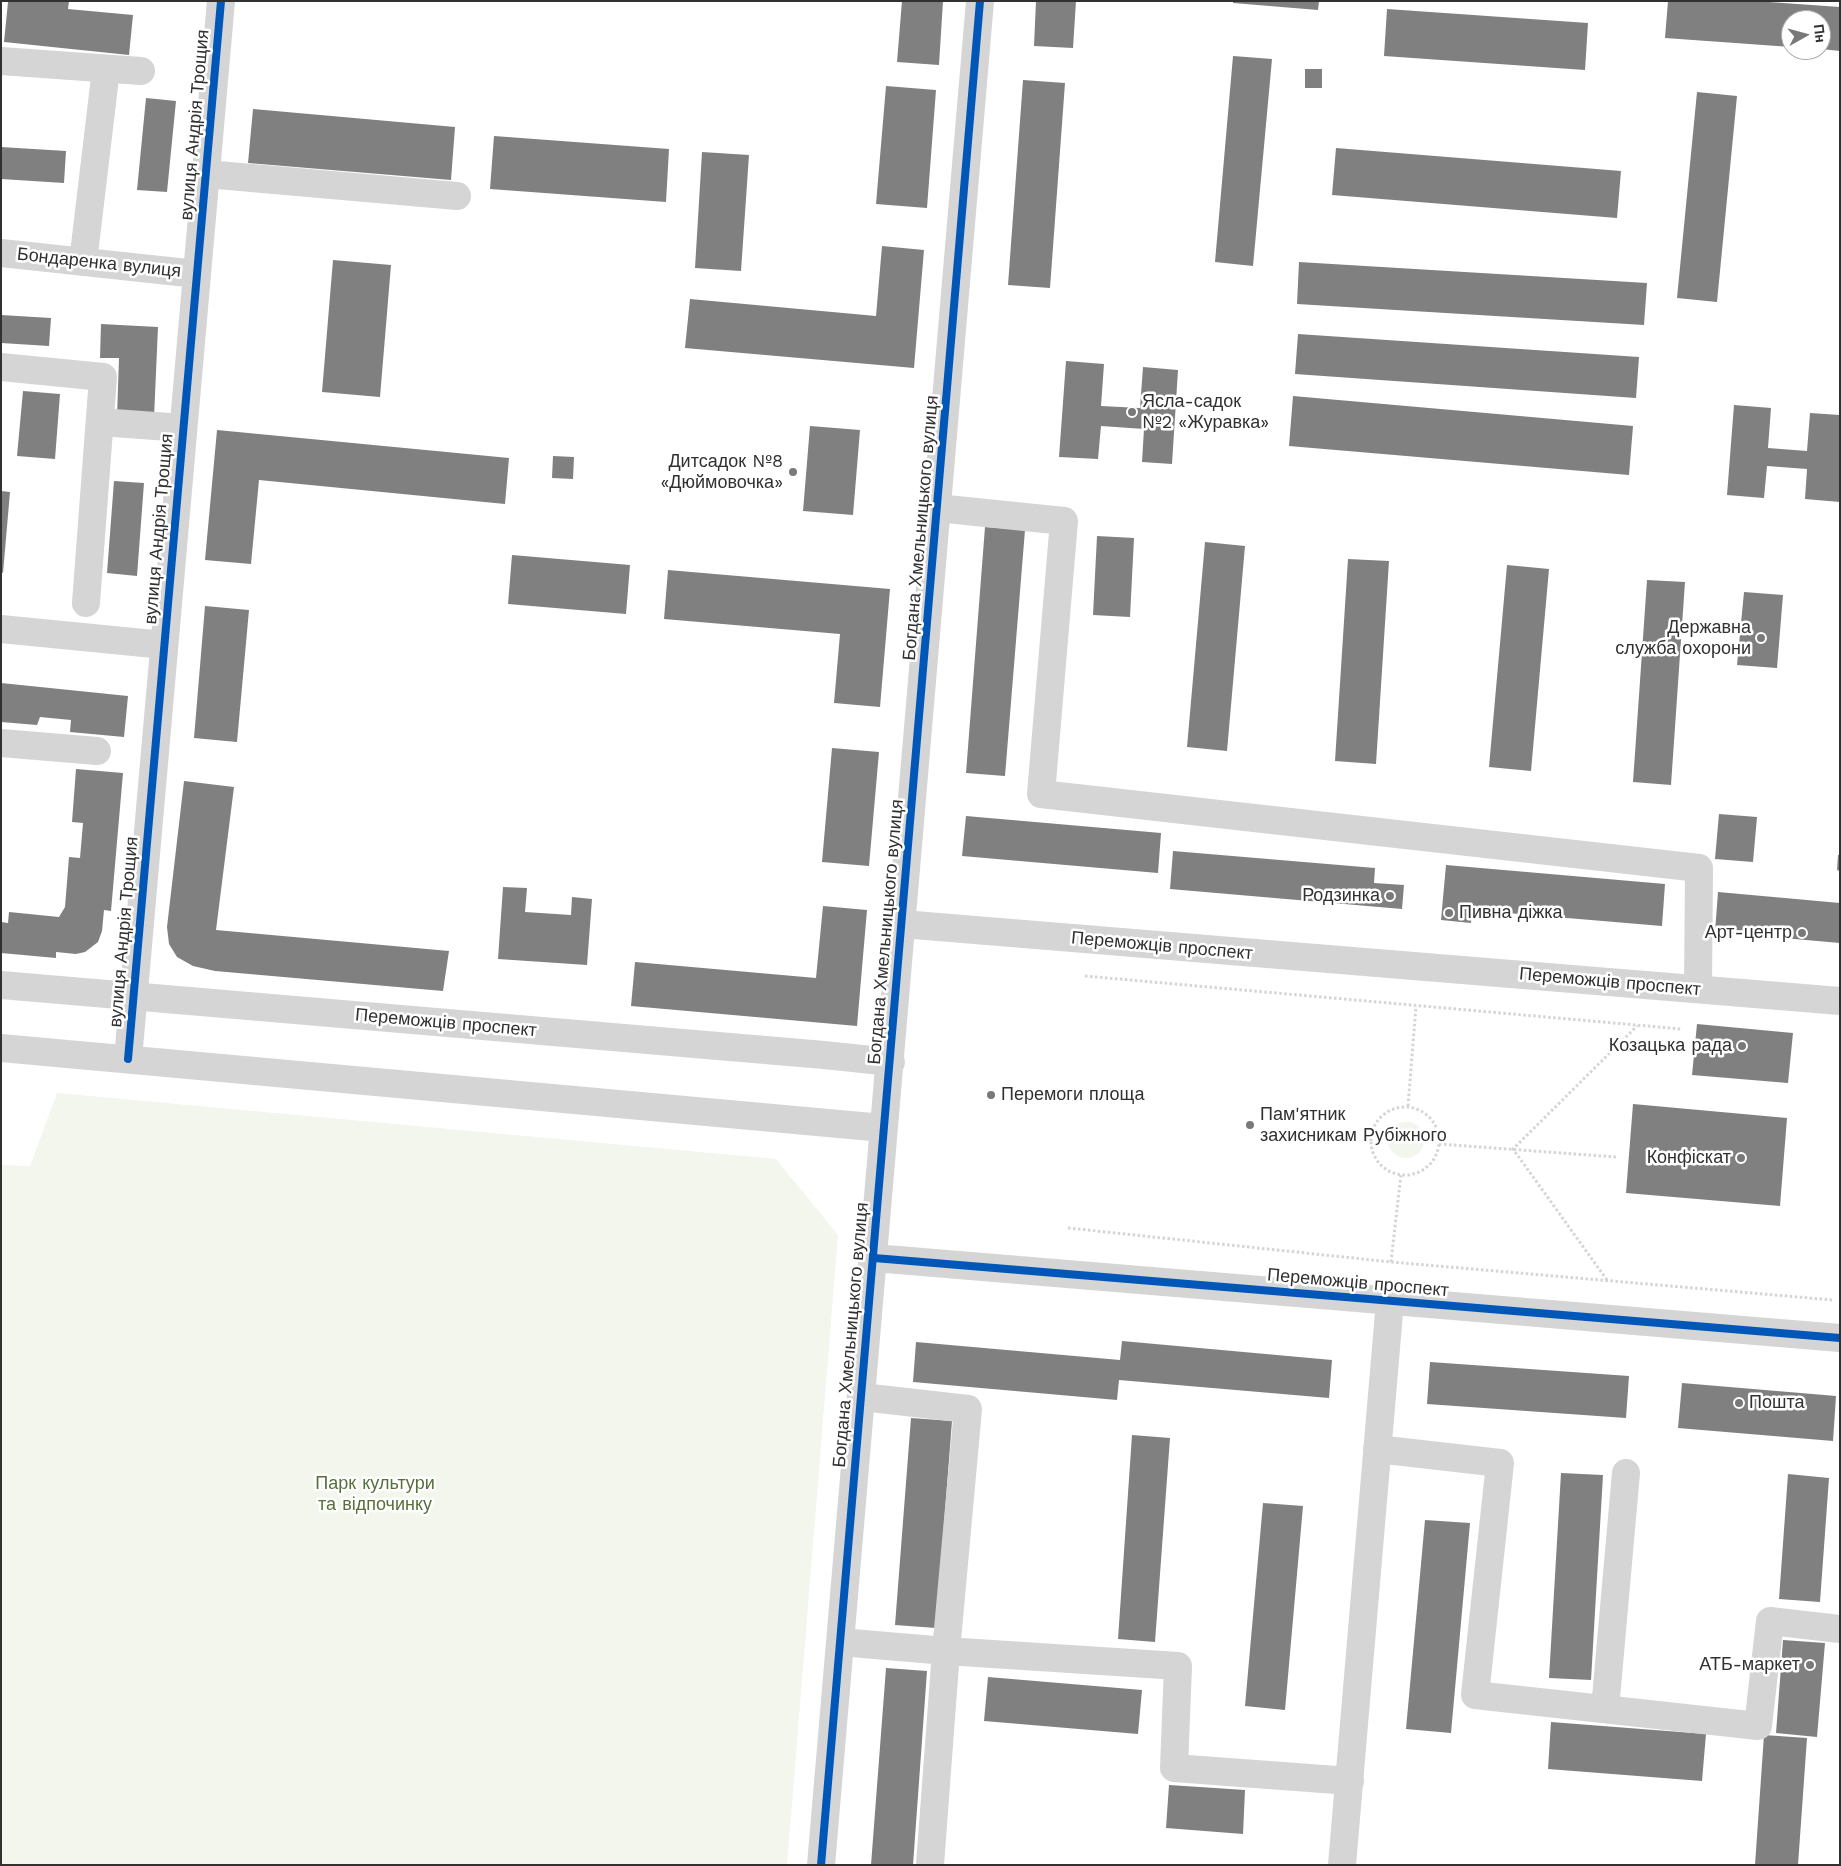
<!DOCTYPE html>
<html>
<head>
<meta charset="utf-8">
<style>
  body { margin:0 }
  #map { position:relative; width:1841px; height:1866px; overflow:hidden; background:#fff; font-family:"Work Sans",sans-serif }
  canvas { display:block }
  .frame { position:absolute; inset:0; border:2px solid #313131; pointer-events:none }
  .north { position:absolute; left:1781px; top:10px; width:50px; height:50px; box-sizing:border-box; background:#fff; border:1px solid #adadad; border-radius:50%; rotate:83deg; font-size:14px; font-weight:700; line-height:20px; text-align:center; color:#313131 }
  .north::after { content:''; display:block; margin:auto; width:18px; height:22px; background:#797979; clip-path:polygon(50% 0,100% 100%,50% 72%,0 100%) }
</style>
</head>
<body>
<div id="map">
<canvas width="1841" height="1866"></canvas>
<div class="frame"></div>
<div class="north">Пн</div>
</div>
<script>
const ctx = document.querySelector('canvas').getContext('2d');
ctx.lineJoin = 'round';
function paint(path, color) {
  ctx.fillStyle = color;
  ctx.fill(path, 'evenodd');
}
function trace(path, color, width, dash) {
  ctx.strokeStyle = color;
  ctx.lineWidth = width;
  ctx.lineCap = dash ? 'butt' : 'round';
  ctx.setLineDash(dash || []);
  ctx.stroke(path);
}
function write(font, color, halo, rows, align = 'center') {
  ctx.font = font + ' "Work Sans",sans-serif';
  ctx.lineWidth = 5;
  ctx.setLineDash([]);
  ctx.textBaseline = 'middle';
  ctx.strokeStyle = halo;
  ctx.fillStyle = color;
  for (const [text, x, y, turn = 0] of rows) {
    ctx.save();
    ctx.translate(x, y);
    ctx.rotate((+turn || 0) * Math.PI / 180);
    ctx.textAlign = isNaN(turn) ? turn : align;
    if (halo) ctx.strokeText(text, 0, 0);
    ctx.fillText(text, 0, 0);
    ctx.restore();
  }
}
paint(new Path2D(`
  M 57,1093 L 776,1159 L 838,1235 L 787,1865 L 1,1865 L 1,1165 L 30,1166 Z
  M1388 1140a18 18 0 1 1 36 0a18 18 0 1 1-36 0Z`), '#f2f6ed');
paint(new Path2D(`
  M 25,1 L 69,1 L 68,9 L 133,15 L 129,55 L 4,42 L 8,2 Z
  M 902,1 L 943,1 L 939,65 L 897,62 Z
  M 1036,1 L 1076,1 L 1073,48 L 1034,46 Z
  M 1233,1 L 1319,1 L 1318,10 L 1233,3 Z
  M 1668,1 L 1755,1 L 1840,7 L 1840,51 L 1821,49 L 1821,20 L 1791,20 L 1791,47 L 1665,38 Z
  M 1387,9 L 1588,23 L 1585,70 L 1384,56 Z
  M 1233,56 L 1272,59 L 1253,266 L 1215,262 Z
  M 1305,69 L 1322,69 L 1322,88 L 1305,88 Z
  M 1023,80 L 1065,83 L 1050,288 L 1008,285 Z
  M 886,86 L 936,90 L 927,208 L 876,204 Z
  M 1697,92 L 1737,96 L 1717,302 L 1677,298 Z
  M 146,98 L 176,101 L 167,192 L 137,190 Z
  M 253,109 L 455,127 L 451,180 L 248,163 Z
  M 494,136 L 669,149 L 666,202 L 490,189 Z
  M 1,147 L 66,151 L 64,183 L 1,179 Z
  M 1336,148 L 1621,171 L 1617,218 L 1332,195 Z
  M 702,152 L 749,155 L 741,271 L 695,268 Z
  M 882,246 L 924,250 L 914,368 L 685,348 L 690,299 L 876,316 Z
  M 333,260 L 391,265 L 380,397 L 322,392 Z
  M 1299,262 L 1647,283 L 1644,325 L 1297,304 Z
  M 1,315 L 51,318 L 49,346 L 1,343 Z
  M 101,324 L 158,327 L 154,418 L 117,417 L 119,358 L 100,358 Z
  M 1298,334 L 1639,357 L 1636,398 L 1295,374 Z
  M 1066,361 L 1104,364 L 1101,406 L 1140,408 L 1143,367 L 1178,370 L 1172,464 L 1142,462 L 1144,429 L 1101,426 L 1098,459 L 1059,457 Z
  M 23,391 L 60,394 L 55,459 L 17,456 Z
  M 1293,396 L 1633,426 L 1629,475 L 1289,446 Z
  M 1734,405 L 1771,408 L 1768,448 L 1807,451 L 1810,413 L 1840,415 L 1840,502 L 1805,499 L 1807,469 L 1767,466 L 1764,498 L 1727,495 Z
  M 810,426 L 860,430 L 853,515 L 803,511 Z
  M 217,430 L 509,458 L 505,504 L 259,480 L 251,564 L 205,560 Z
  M 553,456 L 574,457 L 573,479 L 552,478 Z
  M 114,481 L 144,483 L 137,576 L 107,573 Z
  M 1,491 L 10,492 L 3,573 L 1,572 Z
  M 985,527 L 1025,530 L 1005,776 L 966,773 Z
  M 1097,536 L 1134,538 L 1130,617 L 1093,615 Z
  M 1205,542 L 1245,546 L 1227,751 L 1187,747 Z
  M 512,555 L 630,565 L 626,614 L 508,604 Z
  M 1348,559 L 1389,561 L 1376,764 L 1335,761 Z
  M 1507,565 L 1549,569 L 1531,771 L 1489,767 Z
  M 668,570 L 890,589 L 880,707 L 834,703 L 840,634 L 664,619 Z
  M 1647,580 L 1685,582 L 1671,785 L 1633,782 Z
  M 1744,592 L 1783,595 L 1777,668 L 1737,665 Z
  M 205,606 L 249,610 L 237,742 L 194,738 Z
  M 1,683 L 128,696 L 124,737 L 70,732 L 71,720 L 40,717 L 37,725 L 1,722 Z
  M 832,748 L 879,752 L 869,866 L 822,862 Z
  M 76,769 L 123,773 L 111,911 L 104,910 L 102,931 L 98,942 L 85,952 L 76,954 L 56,952 L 56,958 L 1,953 L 1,922 L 8,923 L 9,912 L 59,917 L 65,907 L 69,857 L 80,858 L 83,823 L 72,822 Z
  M 184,781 L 234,787 L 216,930 L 449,951 L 443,991 L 215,971 L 193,966 L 177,957 L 169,944 L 167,927 Z
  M 1719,814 L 1757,817 L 1753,862 L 1715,859 Z
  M 966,816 L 1161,833 L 1158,873 L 962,856 Z
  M 1173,851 L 1375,868 L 1374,883 L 1404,885 L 1402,909 L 1170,889 Z
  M 1838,855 L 1840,855 L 1840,871 L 1837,870 Z
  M 1446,865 L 1665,884 L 1662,926 L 1472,910 L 1471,923 L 1441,920 Z
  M 503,887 L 527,888 L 525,912 L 571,915 L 572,897 L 592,899 L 587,965 L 498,959 Z
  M 1718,892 L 1840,903 L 1840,943 L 1715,932 Z
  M 823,906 L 867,910 L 857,1026 L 631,1006 L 635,962 L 816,978 Z
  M 1697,1024 L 1793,1033 L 1788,1083 L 1692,1075 Z
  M 1633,1104 L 1787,1118 L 1780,1206 L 1626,1193 Z
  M 1122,1341 L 1332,1360 L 1329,1398 L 1119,1380 L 1117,1400 L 913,1382 L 916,1342 L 1120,1360 Z
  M 1430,1362 L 1629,1376 L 1626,1418 L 1427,1404 Z
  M 1682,1383 L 1836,1396 L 1833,1441 L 1678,1428 Z
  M 911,1418 L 952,1421 L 936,1628 L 895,1625 Z
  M 1132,1435 L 1170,1438 L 1155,1642 L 1118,1639 Z
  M 1561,1473 L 1603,1475 L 1591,1680 L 1549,1678 Z
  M 1788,1474 L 1829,1478 L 1820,1602 L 1779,1599 Z
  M 1263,1503 L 1303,1506 L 1285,1710 L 1245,1706 Z
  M 1425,1520 L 1470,1523 L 1451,1733 L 1406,1729 Z
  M 1783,1640 L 1825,1643 L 1817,1737 L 1776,1733 Z
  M 886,1668 L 927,1671 L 913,1865 L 871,1865 Z
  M 988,1677 L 1142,1690 L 1138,1734 L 984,1721 Z
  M 1551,1722 L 1706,1734 L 1702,1781 L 1548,1769 Z
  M 1764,1735 L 1807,1738 L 1798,1865 L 1755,1865 Z
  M 1169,1785 L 1245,1790 L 1243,1834 L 1166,1828 Z`), '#808080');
trace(new Path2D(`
  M 1085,976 L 1681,1029
  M 1408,1106 L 1416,1006
  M1371 1141a34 34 0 1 1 68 0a34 34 0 1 1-68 0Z
  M 1439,1144 L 1616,1157
  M 1068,1228 L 1391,1262 L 1833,1300
  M 1391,1262 L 1401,1174
  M 1607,1280 L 1513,1149 L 1637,1026`), '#d5d5d5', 3, [2.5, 2.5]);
trace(new Path2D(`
  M 1,61 L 141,71
  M 206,174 L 457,196
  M 1,253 L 197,274
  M 83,262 L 106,69
  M 1,367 L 103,377 L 86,603
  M 100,422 L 183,428
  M 937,508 L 1064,521 L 1041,794 L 1699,868 L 1698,989
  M 1,629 L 164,645
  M 1,743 L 97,751
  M 902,924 L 1840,1001
  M 1,985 L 824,1055 L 891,1062
  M 1,1048 L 883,1128
  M 128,1059 L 221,1
  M 874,1258 L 1840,1338
  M 862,1397 L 968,1409 L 946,1651 L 930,1865
  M 1377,1449 L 1500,1463 L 1475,1695 L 1758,1726 L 1770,1621 L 1840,1629
  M 840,1642 L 946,1651 L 1178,1666 L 1174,1768 L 1350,1781
  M 1605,1709 L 1626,1473
  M 821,1865 L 980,1
  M 1342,1865 L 1390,1301`), '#d5d5d5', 28);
trace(new Path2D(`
  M 128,1059 L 221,1
  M 874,1258 L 1840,1338
  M 821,1865 L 980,1`), '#0057b8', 8);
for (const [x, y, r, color] of [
  [1132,412,5,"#797979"],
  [793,472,5,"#797979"],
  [1761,638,5,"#797979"],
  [1390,896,5,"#797979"],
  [1449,913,5,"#797979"],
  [1802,933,5,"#797979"],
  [1742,1046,5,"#797979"],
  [991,1095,5,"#797979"],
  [1250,1125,5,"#797979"],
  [1741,1158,5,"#797979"],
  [1739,1403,5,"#797979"],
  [1810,1665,5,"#797979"]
]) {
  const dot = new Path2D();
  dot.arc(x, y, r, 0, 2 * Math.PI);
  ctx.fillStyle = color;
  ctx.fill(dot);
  trace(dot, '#fff', 2);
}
write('18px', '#313131', '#fff', [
  ["вулиця Андрія Трощия",195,125,-85],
  ["Бондаренка вулиця",99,263,6],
  ["Богдана Хмельницького вулиця",921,528,-85],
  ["вулиця Андрія Трощия",159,529,-85],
  ["вулиця Андрія Трощия",124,932,-85],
  ["Богдана Хмельницького вулиця",886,932,-85],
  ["Переможців проспект",1162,946,5],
  ["Переможців проспект",1610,982,5],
  ["Переможців проспект",446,1023,5],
  ["Переможців проспект",1358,1283,5],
  ["Богдана Хмельницького вулиця",851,1335,-85]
]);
write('18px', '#313131', '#fff', [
  ["Ясла-садок",1142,402,"left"],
  ["№2 «Журавка»",1142,423,"left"],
  ["Дитсадок №8",783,462],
  ["«Дюймовочка»",783,483],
  ["Державна",1751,628],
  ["служба охорони",1751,649],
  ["Родзинка",1380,896],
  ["Пивна діжка",1459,913,"left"],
  ["Арт-центр",1792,933],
  ["Козацька рада",1732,1046],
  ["Перемоги площа",1001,1095,"left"],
  ["Пам'ятник",1260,1115,"left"],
  ["захисникам Рубіжного",1260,1136,"left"],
  ["Конфіскат",1731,1158],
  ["Пошта",1749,1403,"left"],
  ["АТБ-маркет",1800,1665]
], 'right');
write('18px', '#566f3c', '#fff', [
  ["Парк культури",375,1484],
  ["та відпочинку",375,1505]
]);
</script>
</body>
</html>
